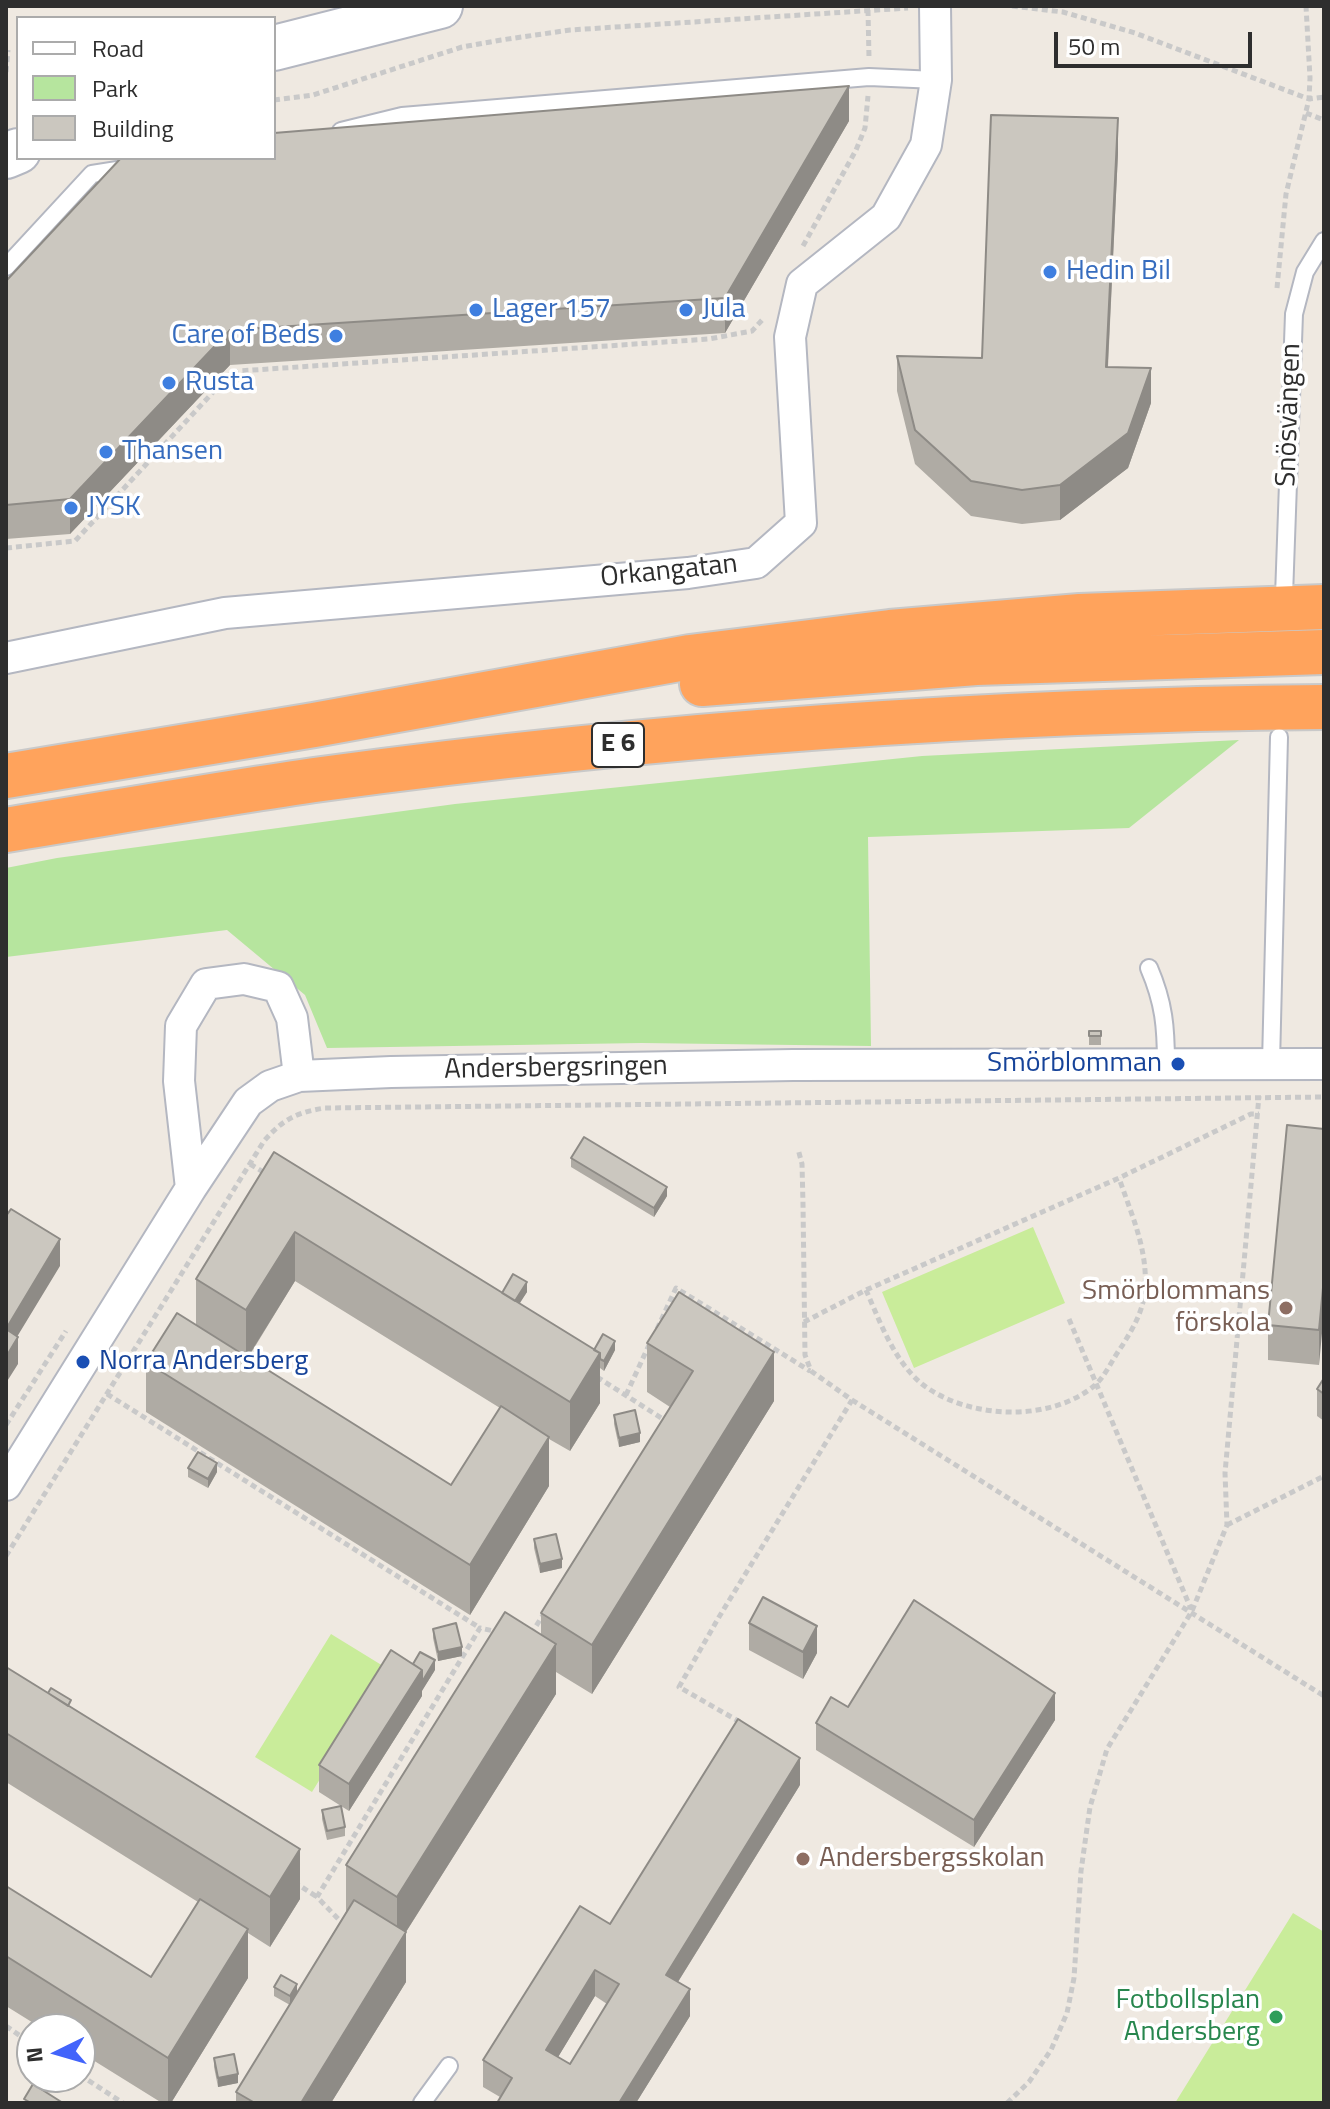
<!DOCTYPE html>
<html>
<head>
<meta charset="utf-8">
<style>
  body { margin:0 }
  #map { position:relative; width:1330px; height:2109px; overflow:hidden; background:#efe9e1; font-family:"Titillium Web",sans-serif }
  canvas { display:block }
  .frame { position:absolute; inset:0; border:8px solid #2e2e2e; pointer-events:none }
  .legend { position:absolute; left:16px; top:16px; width:260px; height:144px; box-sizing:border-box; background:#fff; border:2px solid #ababab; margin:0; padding:10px 14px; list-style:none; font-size:24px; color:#2e2e2e }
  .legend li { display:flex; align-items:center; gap:16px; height:40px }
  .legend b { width:40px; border:2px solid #ababab }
  .north { position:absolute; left:16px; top:2013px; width:80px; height:80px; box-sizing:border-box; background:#fff; border:2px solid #ababab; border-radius:50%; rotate:265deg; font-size:22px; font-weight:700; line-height:32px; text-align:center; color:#2e2e2e }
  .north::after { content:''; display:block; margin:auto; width:28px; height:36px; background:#4264fb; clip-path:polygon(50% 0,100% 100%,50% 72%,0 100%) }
  .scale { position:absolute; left:1054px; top:32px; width:198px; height:36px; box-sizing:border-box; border:4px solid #2e2e2e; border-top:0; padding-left:10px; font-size:24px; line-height:28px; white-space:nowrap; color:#2e2e2e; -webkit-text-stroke:6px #fff; paint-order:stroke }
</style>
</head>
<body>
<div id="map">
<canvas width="1330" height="2109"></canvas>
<div class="frame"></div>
<ul class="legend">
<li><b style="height:10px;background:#fff"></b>Road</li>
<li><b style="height:22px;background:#b6e59e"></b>Park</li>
<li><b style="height:22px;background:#cbc7bf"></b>Building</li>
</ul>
<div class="north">N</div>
<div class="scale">50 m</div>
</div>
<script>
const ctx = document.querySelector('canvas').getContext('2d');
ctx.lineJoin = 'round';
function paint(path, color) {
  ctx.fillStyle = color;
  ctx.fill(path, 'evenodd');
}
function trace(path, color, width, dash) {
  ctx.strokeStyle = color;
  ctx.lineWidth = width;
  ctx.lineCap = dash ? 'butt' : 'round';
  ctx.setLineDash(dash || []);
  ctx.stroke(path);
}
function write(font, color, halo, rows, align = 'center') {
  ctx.font = font + ' "Titillium Web",sans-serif';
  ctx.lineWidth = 7;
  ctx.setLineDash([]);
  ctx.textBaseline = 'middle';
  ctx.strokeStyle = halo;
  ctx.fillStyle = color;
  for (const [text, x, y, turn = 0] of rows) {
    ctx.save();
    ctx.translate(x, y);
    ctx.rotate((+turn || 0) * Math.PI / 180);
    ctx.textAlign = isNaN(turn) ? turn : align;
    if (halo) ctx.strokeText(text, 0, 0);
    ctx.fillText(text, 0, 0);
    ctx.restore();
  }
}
paint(new Path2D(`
  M 1239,740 L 1129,828 L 868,837 L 871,1046 L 642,1043 L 327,1048 L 305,995 L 227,930 L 6,957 L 6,868 L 57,858 L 455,804 L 922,756 Z`), '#b6e59e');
paint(new Path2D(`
  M 1033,1227 L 1065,1303 L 914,1368 L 882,1292 Z
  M 331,1634 L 388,1669 L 312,1792 L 255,1757 Z
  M 1293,1913 L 1324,1932 L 1324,2103 L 1175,2103 Z`), '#c9ec9a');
const lane = new Path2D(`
  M 341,131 L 402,116 L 869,77 L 936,80
  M 6,267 L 92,174 L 130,168
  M 1284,596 L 1294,314 L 1305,272 L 1324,241
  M 1149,968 C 1164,1003 1166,1027 1166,1065
  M 1271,1063 L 1279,737
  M 422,2103 L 449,2066`);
const street = new Path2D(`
  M 6,658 L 225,613 L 688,573 L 756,563 L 801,523 L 790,337 L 802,284 L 886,217 L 926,145 L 936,80 L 935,6
  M 191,1188 L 179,1081 L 181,1026 L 206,984 L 244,979 L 278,987 L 292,1018 L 299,1076
  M 6,1485 L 191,1188 L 248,1102 L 270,1086 L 299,1076 L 391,1072 L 793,1065 L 1324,1064`);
const secondary = new Path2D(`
  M 274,48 L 440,6
  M 6,156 L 18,151`);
const highway = new Path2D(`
  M 702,684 L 976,663 L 1324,652
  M 6,776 L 314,725 L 690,657 L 890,632 L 1080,616 L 1324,607
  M 6,830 C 111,813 216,794 322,779 C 653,734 989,710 1324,707`);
trace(lane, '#b4b7c1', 20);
trace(street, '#b4b7c1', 34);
trace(secondary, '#b4b7c1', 48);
trace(highway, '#c9c9c9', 48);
trace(new Path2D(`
  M 1012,6 L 1063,12 L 1135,33 L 1309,99 L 1310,78 L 1306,6
  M 868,10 L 869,58
  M 6,72 L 8,50
  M 274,100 L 313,95 L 462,47 L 501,40 L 570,30 L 908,8
  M 1306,113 L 1324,120
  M 803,246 L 856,150 L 865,128 L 868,96
  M 1277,288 L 1286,194 L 1309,99 L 1324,97
  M 6,548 L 75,541 L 229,375 L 239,371 L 709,339 L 752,331 L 764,318
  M 250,1164 L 268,1175
  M 866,1290 C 880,1322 894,1361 922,1384 C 967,1419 1049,1423 1094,1386 C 1105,1377 1113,1358 1122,1346 C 1133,1328 1143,1312 1145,1290 C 1148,1250 1132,1216 1119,1178
  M 1069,1319 L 1191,1609
  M 804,1322 L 866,1290 L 1119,1178 L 1251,1114 L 1259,1114
  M 657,1329 L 676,1288 L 810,1371
  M 597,1377 L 666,1421
  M 107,1394 L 480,1628
  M 626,1395 L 649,1345
  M 852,1400 L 1324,1696
  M 6,1425 L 66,1331
  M 1227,1525 L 1324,1476
  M 6,1556 L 264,1141 C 282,1120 297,1112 325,1108 L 1324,1097
  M 531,1634 L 543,1615
  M 740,1722 L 679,1687 L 719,1617 L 852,1400 L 811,1371 L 805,1355 L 803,1204 L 802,1164 L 798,1149
  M 294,1882 L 317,1897
  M 345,1926 L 317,1897 L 480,1628 L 498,1632
  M 6,2026 L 32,2044
  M 80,2075 L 123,2103
  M 1007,2103 L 1029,2082 L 1051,2050 L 1067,2013 L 1074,1978 L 1081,1871 L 1090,1807 L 1107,1749 L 1192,1611 L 1227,1525 L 1225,1473 L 1259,1096`), '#c9c9c9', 5, [6, 4]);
trace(lane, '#fff', 16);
trace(street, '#fff', 30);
trace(secondary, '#fff', 44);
trace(highway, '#ffa35c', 44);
paint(new Path2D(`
  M 849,121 L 725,333 L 230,365 L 70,534 L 6,539 L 6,281 Z
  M 1118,153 L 1108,367 L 1151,403 L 1128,468 L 1060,520 L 1022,524 L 971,516 L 915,464 L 897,391 L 897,356 L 982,358 Z
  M 1089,1031 L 1101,1031 L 1101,1045 L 1089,1045 Z
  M 1324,1129 L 1319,1365 L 1268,1360 L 1268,1325 Z
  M 274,1152 L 502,1293 L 527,1292 L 519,1303 L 594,1350 L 615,1350 L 604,1371 L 600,1368 L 600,1403 L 570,1451 L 549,1439 L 549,1486 L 470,1615 L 146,1412 L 146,1362 L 196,1325 L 196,1279 ZM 295,1281 L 500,1408 L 451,1485 L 248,1358 Z
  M 571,1158 L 667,1196 L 654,1217 L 571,1167 Z
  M 647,1343 L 774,1401 L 592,1694 L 556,1672 L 556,1694 L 406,1932 L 406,1982 L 331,2103 L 236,2103 L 236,2092 L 290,2005 L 274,1996 L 274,1987 L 297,1992 L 346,1912 L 346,1865 L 541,1635 L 541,1613 L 670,1407 L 647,1392 Z
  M 1324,1378 L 1324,1421 L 1317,1416 L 1317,1389 Z
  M 614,1415 L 640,1442 L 619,1447 L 614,1424 Z
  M 188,1468 L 217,1472 L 208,1488 L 188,1477 Z
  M 534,1539 L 562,1568 L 540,1573 L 534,1548 Z
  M 749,1623 L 817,1653 L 803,1679 L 749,1650 Z
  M 433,1629 L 462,1656 L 438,1661 L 433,1638 Z
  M 6,1667 L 71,1707 L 300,1899 L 270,1947 L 248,1933 L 248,1978 L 171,2103 L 162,2103 L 80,2052 L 80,2029 L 43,2029 L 6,2006 L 6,1886 L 151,1977 L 198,1902 L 6,1782 Z
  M 435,1670 L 422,1690 L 422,1696 L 349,1811 L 341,1806 L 345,1827 L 345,1836 L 327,1840 L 322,1819 L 322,1810 L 341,1806 L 319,1792 L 319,1765 Z
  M 848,1707 L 1055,1720 L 974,1847 L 816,1750 L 816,1723 Z
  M 800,1785 L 678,1982 L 690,2016 L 636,2103 L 497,2103 L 500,2097 L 483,2087 L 483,2060 L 610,1924 ZM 595,1996 L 607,2004 L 570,2064 L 558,2057 Z
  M 214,2058 L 238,2083 L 218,2087 L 214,2067 Z`), '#afaba4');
paint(new Path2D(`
  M 849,86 L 849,121 L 725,333 L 725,298 Z
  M 1118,118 L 1118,153 L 1106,402 L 1106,367 Z
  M 230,330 L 230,365 L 70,534 L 70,499 Z
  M 1151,368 L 1151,403 L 1128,468 L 1060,520 L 1060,485 Z
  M 667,1187 L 667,1196 L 654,1217 L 654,1208 Z
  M 295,1232 L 295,1281 L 246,1360 L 246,1310 Z
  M 60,1239 L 60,1266 L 6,1355 L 6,1329 Z
  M 1324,1277 L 1324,1312 L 1319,1365 L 1319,1330 Z
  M 527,1282 L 527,1292 L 513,1314 L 513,1305 Z
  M 18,1337 L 18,1364 L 6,1383 L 6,1357 Z
  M 615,1341 L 615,1350 L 604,1371 L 604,1361 Z
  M 774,1352 L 774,1401 L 592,1694 L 592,1645 Z
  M 600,1353 L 600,1403 L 570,1451 L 570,1402 Z
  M 640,1433 L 640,1442 L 619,1447 L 619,1438 Z
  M 549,1437 L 549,1486 L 470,1615 L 470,1565 Z
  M 217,1463 L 217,1472 L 208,1488 L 208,1479 Z
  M 562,1559 L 562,1568 L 540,1573 L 540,1564 Z
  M 817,1626 L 817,1653 L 803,1679 L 803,1652 Z
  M 556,1644 L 556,1694 L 397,1946 L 397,1897 Z
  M 462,1647 L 462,1656 L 438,1661 L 438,1652 Z
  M 435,1660 L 435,1670 L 422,1691 L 422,1682 Z
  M 422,1670 L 422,1696 L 349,1811 L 349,1784 Z
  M 1055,1693 L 1055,1720 L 974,1847 L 974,1820 Z
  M 800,1758 L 800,1785 L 666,2001 L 666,1975 Z
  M 300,1849 L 300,1899 L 270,1947 L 270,1897 Z
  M 248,1929 L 248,1978 L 171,2103 L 168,2103 L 168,2058 Z
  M 406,1932 L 406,1982 L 331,2103 L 301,2103 Z
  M 595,1970 L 595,1996 L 546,2077 L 546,2050 Z
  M 297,1984 L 297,1993 L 290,2005 L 290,1996 Z
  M 690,1989 L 690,2016 L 636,2103 L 619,2103 Z
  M 238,2074 L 238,2083 L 218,2087 L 218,2078 Z`), '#8e8b86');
const building = new Path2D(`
  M 849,86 L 725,298 L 230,330 L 70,499 L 6,505 L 6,281 L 121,158 L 274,158 L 274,133 Z
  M 991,115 L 1118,118 L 1106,367 L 1151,368 L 1128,433 L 1060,485 L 1022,490 L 971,481 L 915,430 L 897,356 L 982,358 Z
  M 1089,1031 L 1101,1031 L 1101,1036 L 1089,1036 Z
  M 1287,1125 L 1324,1129 L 1324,1277 L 1319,1330 L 1268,1325 Z
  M 584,1137 L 667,1187 L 654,1208 L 571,1158 Z
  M 274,1152 L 600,1353 L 570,1402 L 295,1232 L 246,1310 L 196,1279 Z
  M 11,1209 L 60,1239 L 6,1329 L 6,1216 Z
  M 513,1274 L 527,1282 L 515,1301 L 502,1293 Z
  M 679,1292 L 774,1352 L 592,1645 L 541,1613 L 693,1371 L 647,1343 Z
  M 177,1313 L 451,1485 L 501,1406 L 549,1437 L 470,1565 L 146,1362 Z
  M 6,1329 L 18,1337 L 6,1357 Z
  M 603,1334 L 615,1341 L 604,1361 L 600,1359 L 600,1353 L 594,1350 Z
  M 1324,1378 L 1324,1394 L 1317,1389 Z
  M 635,1410 L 640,1433 L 619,1438 L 614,1415 Z
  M 198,1452 L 217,1463 L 208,1479 L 188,1468 Z
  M 556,1534 L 562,1559 L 540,1564 L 534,1539 Z
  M 763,1597 L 817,1626 L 803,1652 L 749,1623 Z
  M 914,1600 L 1055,1693 L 974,1820 L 816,1723 L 831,1697 L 848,1707 Z
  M 505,1612 L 556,1644 L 397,1897 L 346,1865 Z
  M 456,1623 L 462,1647 L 438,1652 L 433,1629 Z
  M 391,1650 L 422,1670 L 349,1784 L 319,1765 Z
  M 420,1652 L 435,1660 L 422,1682 L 422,1670 L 413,1664 Z
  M 6,1667 L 300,1849 L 270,1897 L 6,1733 Z
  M 51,1688 L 71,1700 L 68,1706 L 48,1693 Z
  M 738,1719 L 800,1758 L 666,1975 L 690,1989 L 619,2103 L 497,2103 L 512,2078 L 483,2060 L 580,1906 L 610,1924 ZM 595,1970 L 619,1984 L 570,2064 L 546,2050 Z
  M 341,1806 L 345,1827 L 327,1831 L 322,1810 Z
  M 6,1886 L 151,1977 L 200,1899 L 248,1929 L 168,2058 L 6,1956 Z
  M 354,1900 L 406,1932 L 301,2103 L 255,2103 L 236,2092 Z
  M 281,1975 L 297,1984 L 290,1996 L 274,1987 Z
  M 234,2054 L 238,2074 L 218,2078 L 214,2058 Z
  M 33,2084 L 63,2103 L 31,2103 L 24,2099 Z`);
paint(building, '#cbc7bf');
trace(building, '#8e8b86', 2);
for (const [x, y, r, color] of [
  [1050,272,8,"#3f7fe0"],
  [476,310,8,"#3f7fe0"],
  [686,310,8,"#3f7fe0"],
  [336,336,8,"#3f7fe0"],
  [169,383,8,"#3f7fe0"],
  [106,452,8,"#3f7fe0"],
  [71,508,8,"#3f7fe0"],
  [1178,1064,8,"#1a4fb4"],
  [1286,1308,8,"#8d6e63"],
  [83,1362,8,"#1a4fb4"],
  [803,1859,8,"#8d6e63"],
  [1276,2017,8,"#2e9e5b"]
]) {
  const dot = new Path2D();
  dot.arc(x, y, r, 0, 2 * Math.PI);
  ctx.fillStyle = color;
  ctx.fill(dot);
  trace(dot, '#fff', 3);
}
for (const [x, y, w] of [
  [618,745,52]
]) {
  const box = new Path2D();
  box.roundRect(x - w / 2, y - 22, w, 44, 6);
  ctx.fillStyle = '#fff';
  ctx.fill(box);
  trace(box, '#2e2e2e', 2);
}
write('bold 26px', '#2e2e2e', null, [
  ["E 6",618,745]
]);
write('28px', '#366cbe', '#fff', [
  ["Hedin Bil",1066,272],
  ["Lager 157",492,310],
  ["Jula",702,310],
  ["Care of Beds",320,336,"right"],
  ["Rusta",185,383],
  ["Thansen",122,452],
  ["JYSK",87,508]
], 'left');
write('28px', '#2e2e2e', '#fff', [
  ["Snösvängen",1290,415,-88],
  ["Orkangatan",669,572,-6],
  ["Andersbergsringen",556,1069,-1]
]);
write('28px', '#164399', '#fff', [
  ["Smörblomman",1162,1064],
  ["Norra Andersberg",99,1362,"left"]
], 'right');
write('28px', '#785e54', '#fff', [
  ["Smörblommans",1270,1292],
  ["förskola",1270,1324],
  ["Andersbergsskolan",819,1859,"left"]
], 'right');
write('28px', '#27864d', '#fff', [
  ["Fotbollsplan",1260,2001],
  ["Andersberg",1260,2033]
], 'right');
</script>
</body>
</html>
